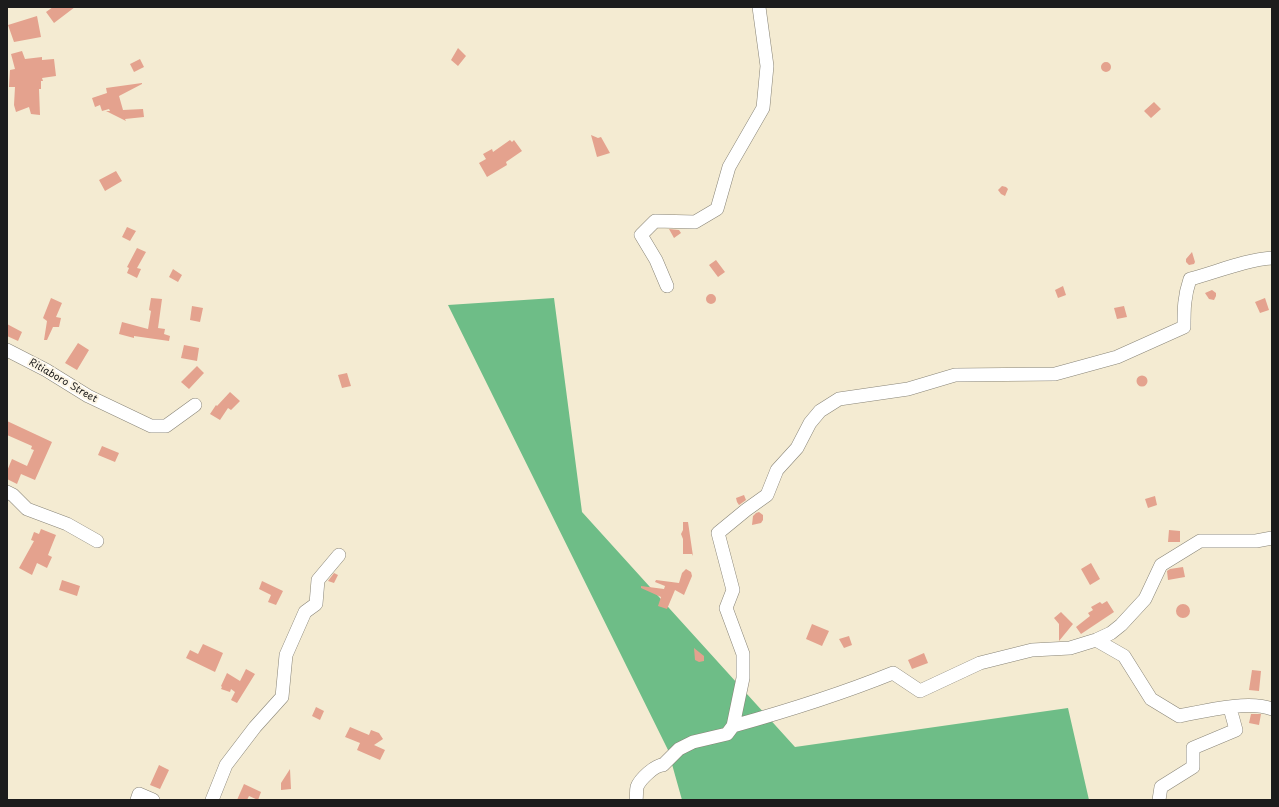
<!DOCTYPE html>
<html>
<head>
<meta charset="utf-8">
<style>
  body { margin:0 }
  #map { position:relative; width:1279px; height:807px; overflow:hidden; background:#f4ebd2; font-family:"Playpen Sans",sans-serif }
  canvas { display:block }
  .frame { position:absolute; inset:0; border:8px solid #1c1c1c; pointer-events:none }
</style>
</head>
<body>
<div id="map">
<canvas width="1279" height="807"></canvas>
<div class="frame"></div>
</div>
<script>
const ctx = document.querySelector('canvas').getContext('2d');
ctx.lineJoin = 'round';
function paint(path, color) {
  ctx.fillStyle = color;
  ctx.fill(path, 'evenodd');
}
function trace(path, color, width, dash) {
  ctx.strokeStyle = color;
  ctx.lineWidth = width;
  ctx.lineCap = dash ? 'butt' : 'round';
  ctx.setLineDash(dash || []);
  ctx.stroke(path);
}
function write(font, color, halo, rows, align = 'center') {
  ctx.font = font + ' "Playpen Sans",sans-serif';
  ctx.lineWidth = 4;
  ctx.setLineDash([]);
  ctx.textBaseline = 'middle';
  ctx.strokeStyle = halo;
  ctx.fillStyle = color;
  for (const [text, x, y, turn = 0] of rows) {
    ctx.save();
    ctx.translate(x, y);
    ctx.rotate((+turn || 0) * Math.PI / 180);
    ctx.textAlign = isNaN(turn) ? turn : align;
    if (halo) ctx.strokeText(text, 0, 0);
    ctx.fillText(text, 0, 0);
    ctx.restore();
  }
}
paint(new Path2D(`
  M 554,298 L 582,512 L 795,747 L 1068,708 L 1089,800 L 682,800 L 668,750 L 448,305 Z`), '#6ebd87');
paint(new Path2D(`
  M 53,7 L 75,7 L 54,23 L 46,12 Z
  M 37,16 L 41,37 L 14,42 L 8,25 Z
  M 458,48 L 466,56 L 458,66 L 451,60 Z
  M 22,51 L 25,59 L 42,57 L 42,60 L 54,59 L 56,76 L 42,78 L 43,81 L 41,81 L 41,89 L 39,89 L 40,115 L 31,114 L 29,107 L 16,112 L 14,105 L 15,87 L 9,87 L 10,70 L 15,69 L 11,54 Z
  M 140,59 L 144,67 L 134,72 L 130,64 Z
  M1101 67a5 5 0 1 1 10 0a5 5 0 1 1-10 0Z
  M 142,83 L 142,84 L 119,96 L 123,110 L 143,109 L 144,117 L 125,119 L 126,121 L 106,111 L 110,111 L 109,109 L 102,111 L 100,105 L 95,107 L 92,98 L 107,93 L 106,88 Z
  M 1154,102 L 1161,109 L 1151,118 L 1144,111 Z
  M 591,135 L 598,138 L 601,137 L 610,153 L 597,157 Z
  M 510,140 L 512,142 L 514,140 L 522,151 L 506,162 L 507,165 L 487,177 L 479,163 L 486,159 L 483,154 L 492,149 L 493,152 Z
  M 116,171 L 122,181 L 105,191 L 99,180 Z
  M 1002,186 L 1006,187 L 1008,189 L 1005,196 L 1001,194 L 998,190 Z
  M 127,227 L 136,231 L 130,241 L 122,237 Z
  M 669,229 L 679,230 L 681,233 L 674,238 Z
  M 137,248 L 146,252 L 137,268 L 141,269 L 137,278 L 127,273 L 129,268 L 127,267 Z
  M 1192,252 L 1195,262 L 1194,264 L 1189,265 L 1186,262 L 1186,259 Z
  M 716,260 L 725,272 L 718,277 L 709,265 Z
  M 173,269 L 182,275 L 178,282 L 169,277 Z
  M 1063,286 L 1066,295 L 1058,298 L 1055,290 Z
  M 1212,290 L 1216,293 L 1216,296 L 1214,300 L 1209,299 L 1205,293 Z
  M706 299a5 5 0 1 1 10 0a5 5 0 1 1-10 0Z
  M 51,298 L 62,303 L 56,317 L 61,318 L 59,327 L 53,327 L 47,340 L 44,340 L 47,321 L 43,318 Z
  M 151,298 L 162,299 L 158,328 L 165,329 L 164,334 L 170,336 L 169,341 L 134,336 L 134,338 L 119,334 L 122,322 L 148,329 L 151,311 L 149,310 Z
  M 1265,298 L 1269,310 L 1260,313 L 1255,302 Z
  M 192,306 L 203,308 L 200,322 L 190,320 Z
  M 1124,306 L 1127,317 L 1117,319 L 1114,308 Z
  M 7,324 L 22,332 L 18,341 L 7,336 Z
  M 78,343 L 89,350 L 77,370 L 65,363 Z
  M 184,345 L 199,348 L 197,361 L 181,358 Z
  M 197,366 L 204,373 L 189,389 L 181,382 Z
  M 347,373 L 351,386 L 342,388 L 338,375 Z
  M1136.5 381a5.5 5.5 0 1 1 11 0a5.5 5.5 0 1 1-11 0Z
  M 230,392 L 240,401 L 231,410 L 228,408 L 220,420 L 210,414 L 216,405 L 217,406 Z
  M 7,421 L 52,442 L 35,480 L 21,474 L 17,484 L 7,479 L 7,471 L 12,459 L 27,466 L 34,450 L 31,449 L 32,446 L 7,435 Z
  M 102,446 L 119,453 L 115,462 L 98,455 Z
  M 744,495 L 746,500 L 739,505 L 737,502 L 736,498 Z
  M 1155,496 L 1157,505 L 1148,508 L 1145,499 Z
  M 759,512 L 763,515 L 763,520 L 761,523 L 752,525 L 753,516 L 756,513 Z
  M 683,522 L 688,522 L 693,556 L 692,554 L 683,554 L 683,539 L 681,534 L 683,530 Z
  M 41,529 L 56,535 L 48,555 L 52,557 L 47,568 L 37,563 L 32,575 L 19,568 L 34,541 L 31,540 L 34,532 L 39,534 Z
  M 1169,530 L 1180,531 L 1180,542 L 1168,542 Z
  M 1091,563 L 1100,579 L 1090,585 L 1081,569 Z
  M 1183,567 L 1185,577 L 1168,580 L 1167,571 L 1170,569 Z
  M 686,569 L 691,572 L 692,576 L 684,595 L 675,590 L 667,609 L 658,606 L 661,597 L 641,588 L 641,586 L 664,589 L 665,586 L 655,582 L 656,580 L 679,583 L 682,573 Z
  M 334,573 L 338,575 L 334,583 L 328,581 Z
  M 62,580 L 80,586 L 77,596 L 59,590 Z
  M 262,581 L 283,591 L 276,605 L 268,602 L 271,595 L 259,589 Z
  M 1107,601 L 1114,612 L 1081,634 L 1076,627 L 1090,616 L 1088,613 L 1093,610 L 1091,607 L 1100,602 L 1102,604 Z
  M1176 611a7 7 0 1 1 14 0a7 7 0 1 1-14 0Z
  M 1061,612 L 1073,624 L 1059,641 L 1059,624 L 1054,618 Z
  M 812,624 L 829,631 L 822,646 L 806,639 Z
  M 849,636 L 852,645 L 844,648 L 839,639 Z
  M 203,644 L 223,653 L 215,672 L 186,658 L 190,650 L 198,654 Z
  M 694,648 L 704,656 L 704,661 L 699,662 L 695,660 Z
  M 924,653 L 928,663 L 912,669 L 908,660 Z
  M 246,669 L 255,674 L 237,703 L 231,700 L 235,692 L 231,689 L 230,692 L 221,689 L 222,687 L 221,686 L 227,673 L 240,681 Z
  M 1252,670 L 1261,671 L 1259,691 L 1249,690 Z
  M 316,707 L 324,711 L 320,720 L 312,716 Z
  M 1251,714 L 1261,714 L 1259,725 L 1249,723 Z
  M 350,727 L 369,735 L 371,730 L 379,733 L 383,739 L 374,745 L 385,750 L 380,760 L 357,750 L 360,743 L 345,737 Z
  M 159,765 L 169,770 L 160,789 L 150,785 Z
  M 290,769 L 291,789 L 281,790 L 281,783 Z
  M 244,784 L 261,792 L 258,800 L 249,796 L 247,800 L 237,800 Z`), '#e4a28e');
const street = new Path2D(`
  M 667,286 L 656,260 L 641,235 L 655,221 L 695,222 L 717,209 L 729,167 L 763,108 L 767,66 L 759,7
  M 7,350 L 46,370 L 88,396 L 151,426 L 166,426 L 195,405
  M 7,492 L 13,495 L 27,509 L 67,524 L 97,541
  M 1096,640 L 1124,656 L 1151,699 L 1179,716 C 1205,711 1248,700 1272,709
  M 733,726 C 787,711 841,694 893,673 L 920,691 L 980,663 L 1032,650 L 1070,648 L 1096,640 L 1111,633 L 1121,625 L 1145,599 L 1161,565 L 1200,541 L 1256,541 L 1272,538
  M 137,800 L 139,794 L 153,800
  M 212,800 L 226,765 L 255,727 L 282,697 L 286,655 L 305,612 L 316,604 L 318,580 L 339,555
  M 636,800 C 637,796 636,791 637,787 C 640,779 655,765 663,765 L 679,749 L 693,742 L 727,734 L 733,726 L 743,678 L 743,654 L 726,608 L 733,590 L 718,533 L 746,510 L 767,495 L 777,470 L 797,448 L 810,423 L 820,411 L 839,399 L 908,389 L 955,375 L 1055,374 L 1117,357 L 1184,327 C 1184,309 1184,297 1190,279 C 1217,272 1244,260 1272,258
  M 1159,800 L 1161,787 L 1193,767 L 1193,748 L 1236,730 L 1230,708`);
trace(street, '#888477', 14);
trace(street, '#fff', 13);
write('10px', '#1c1c1c', '#fcf5e5', [
  ["Ritiaboro Street",63,381,30]
]);
</script>
</body>
</html>
